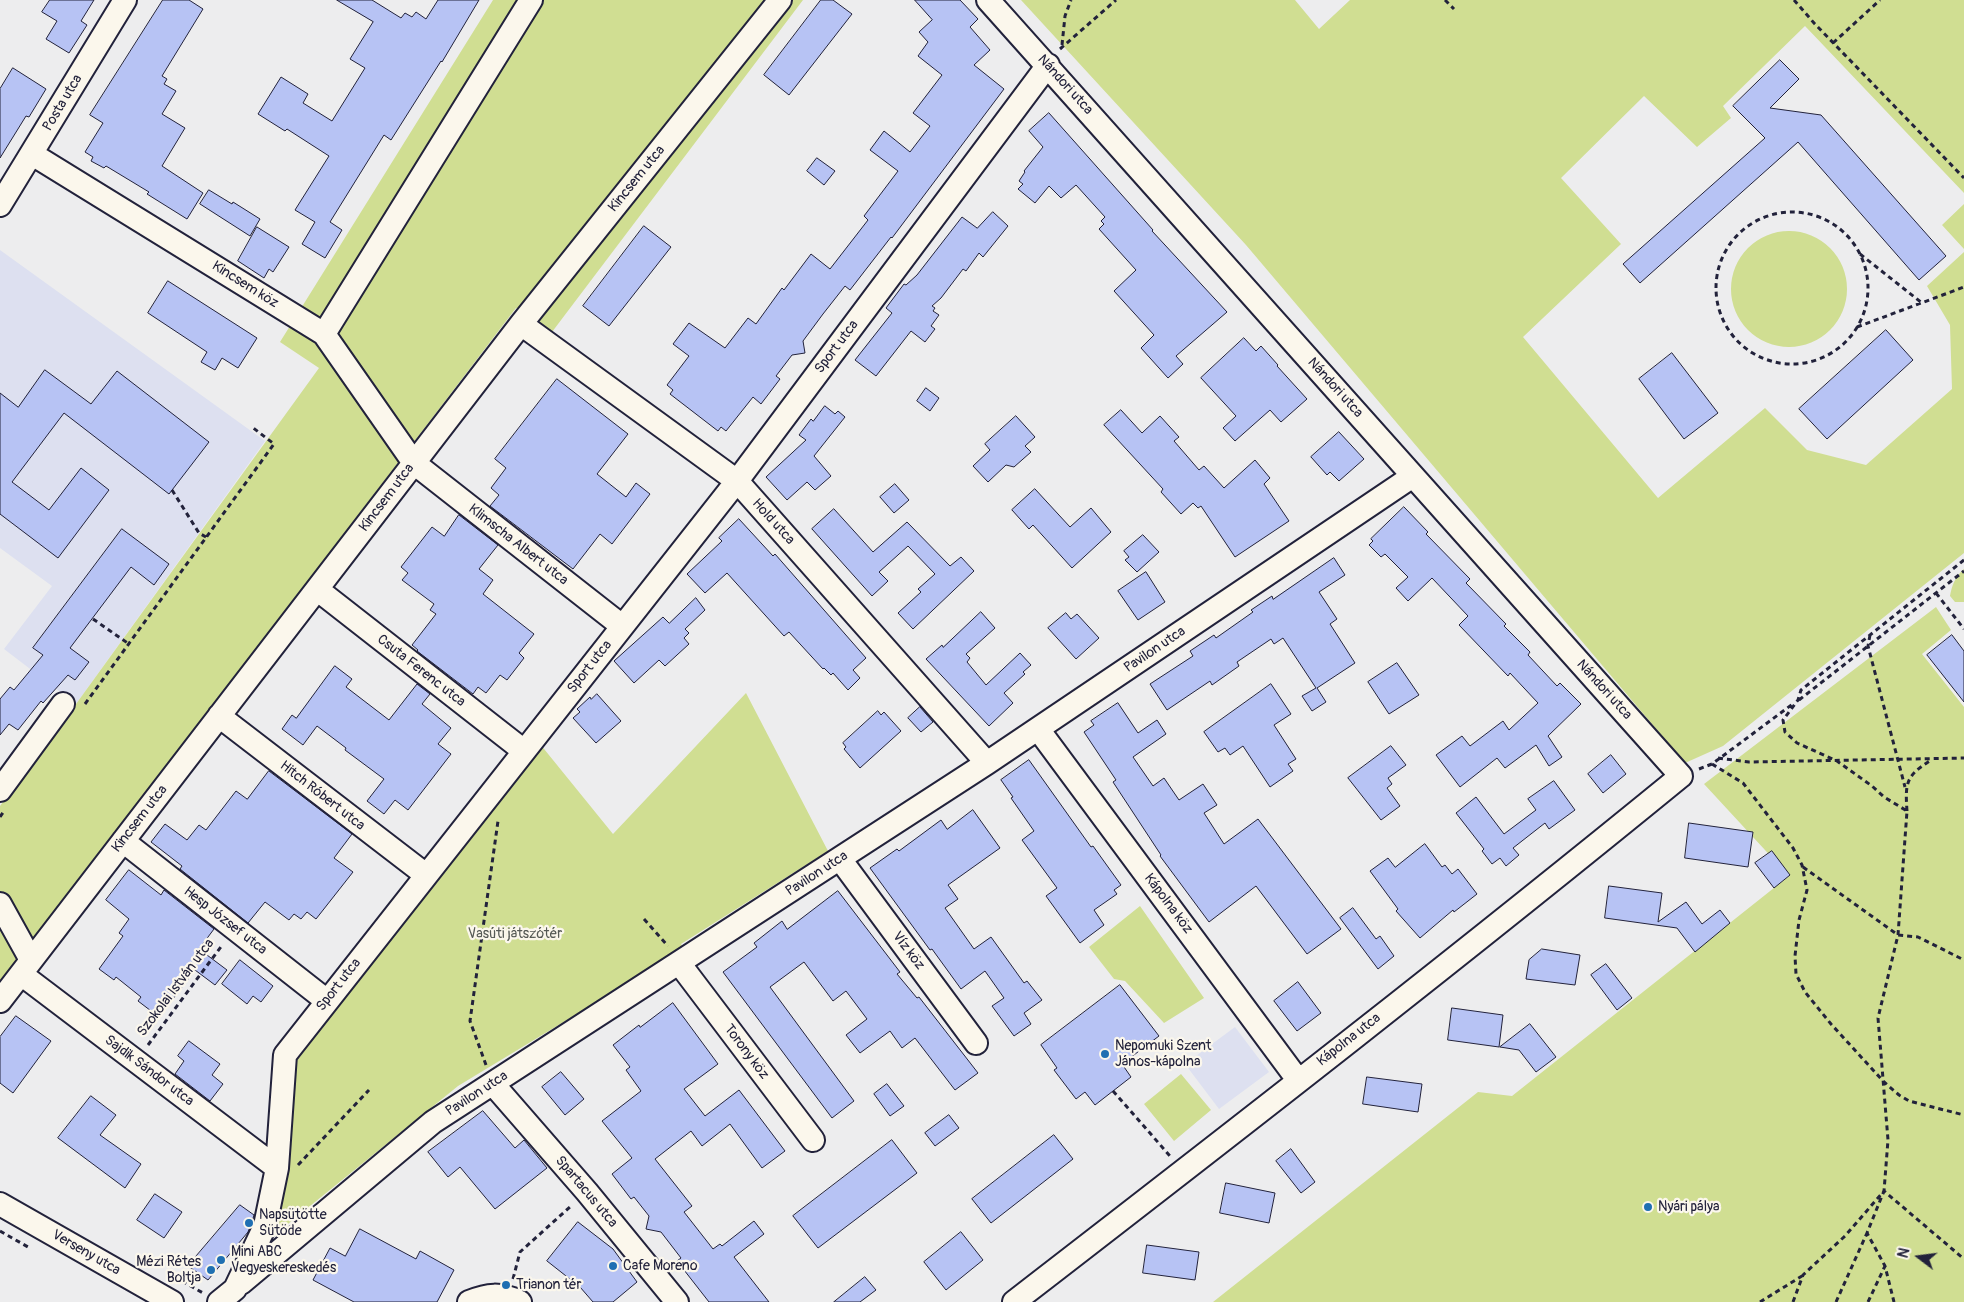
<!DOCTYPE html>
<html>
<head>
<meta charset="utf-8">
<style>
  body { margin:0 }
  #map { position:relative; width:1964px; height:1302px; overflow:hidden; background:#ededee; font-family:Pangolin,sans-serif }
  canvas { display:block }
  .north { position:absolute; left:1894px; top:1232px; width:50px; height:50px; -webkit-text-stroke:4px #fbf7ec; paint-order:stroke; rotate:285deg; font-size:14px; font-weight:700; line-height:20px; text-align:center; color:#22223b }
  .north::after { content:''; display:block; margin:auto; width:18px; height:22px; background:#22223b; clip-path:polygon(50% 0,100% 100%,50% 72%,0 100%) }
</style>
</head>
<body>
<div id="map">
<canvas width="1964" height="1302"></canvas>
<div class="north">N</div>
</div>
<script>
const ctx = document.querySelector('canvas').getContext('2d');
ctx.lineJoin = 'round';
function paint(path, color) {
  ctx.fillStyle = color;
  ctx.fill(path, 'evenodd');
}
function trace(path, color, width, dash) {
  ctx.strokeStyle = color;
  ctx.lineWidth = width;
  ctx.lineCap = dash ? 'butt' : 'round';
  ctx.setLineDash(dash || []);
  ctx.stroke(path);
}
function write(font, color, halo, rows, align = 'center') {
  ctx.font = font + ' Pangolin,sans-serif';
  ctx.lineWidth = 4.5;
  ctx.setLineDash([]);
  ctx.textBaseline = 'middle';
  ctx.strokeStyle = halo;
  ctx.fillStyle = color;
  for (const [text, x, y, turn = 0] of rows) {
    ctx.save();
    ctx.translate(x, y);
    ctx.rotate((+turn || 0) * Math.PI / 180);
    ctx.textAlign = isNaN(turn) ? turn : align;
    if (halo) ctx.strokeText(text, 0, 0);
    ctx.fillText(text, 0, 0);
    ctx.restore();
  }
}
paint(new Path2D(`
  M 0,250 L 265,441 L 76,704 L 4,649 L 52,586 L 0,548 Z
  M 1235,1027 L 1269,1072 L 1219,1109 L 1185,1064 Z`), '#dde0f0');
paint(new Path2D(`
  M 493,0 L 803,0 L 552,332 L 516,308 L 0,985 L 0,806 L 76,704 L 319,368 L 280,342 Z
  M 1021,0 L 1295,0 L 1319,29 L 1350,0 L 1964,0 L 1964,193 L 1805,26 L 1723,106 L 1731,118 L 1697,147 L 1644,96 L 1561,178 L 1621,244 L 1523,337 L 1658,498 L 1765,408 L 1807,450 L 1866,465 L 1952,389 L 1950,325 L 1927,286 L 1964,252 L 1964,553 L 1723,746 L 1685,763 L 1246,245 Z
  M 1964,204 L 1964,249 L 1942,225 Z
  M1731 289a58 58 0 1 1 116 0a58 58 0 1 1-116 0Z
  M 1964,569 L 1964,602 L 1955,602 L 1950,596 C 1952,585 1955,577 1964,569 Z
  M 1936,607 L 1951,630 L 1922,654 L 1964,707 L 1964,1302 L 1213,1302 L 1478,1092 L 1512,1096 L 1789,876 L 1704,784 Z
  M 746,693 L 828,851 L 681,944 L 684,949 L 458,1086 L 278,1232 L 295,1058 L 540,744 L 613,834 Z
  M 1140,906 L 1204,998 L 1164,1023 L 1125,981 L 1114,979 L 1089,947 Z
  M 1181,1074 L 1211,1110 L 1174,1141 L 1144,1104 Z`), '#d0de92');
const building = new Path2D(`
  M 50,0 L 94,0 L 81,21 L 87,25 L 69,53 L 46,39 L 57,21 L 42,12 Z
  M 163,0 L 189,0 L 203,9 L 162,76 L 167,79 L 164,84 L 176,91 L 162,114 L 185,128 L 162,166 L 203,193 L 187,219 L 147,194 L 149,192 L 106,166 L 104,168 L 91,161 L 93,157 L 85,152 L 103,123 L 90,115 Z
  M 337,0 L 372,0 L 401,18 L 405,13 L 412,17 L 416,12 L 426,19 L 438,0 L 479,0 L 442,62 L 441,61 L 391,140 L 384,135 L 330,222 L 342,230 L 325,258 L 302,244 L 315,222 L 295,210 L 329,156 L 287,129 L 285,131 L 258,114 L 281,77 L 308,94 L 303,103 L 332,121 L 365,68 L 350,59 L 373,22 Z
  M 821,0 L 833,0 L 852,14 L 789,95 L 764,75 Z
  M 915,0 L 960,0 L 978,19 L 970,27 L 990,50 L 974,65 L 1004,89 L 892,238 L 891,237 L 850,290 L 845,286 L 823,314 L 803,341 L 805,353 L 792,355 L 776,376 L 780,379 L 761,404 L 753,397 L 726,431 L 721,427 L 718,431 L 670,394 L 673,390 L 667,385 L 689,356 L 673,344 L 689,323 L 725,348 L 748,318 L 756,324 L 782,288 L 784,290 L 811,254 L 830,269 L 868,220 L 864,216 L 898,171 L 870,150 L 884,131 L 910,152 L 930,126 L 913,113 L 942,75 L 918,56 L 928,42 L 919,32 L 932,20 Z
  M 1780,60 L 1799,79 L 1770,108 L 1821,115 L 1946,256 L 1919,280 L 1798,142 L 1640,283 L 1623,264 L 1765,138 L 1733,106 Z
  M 13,68 L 46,89 L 29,117 L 26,116 L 0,158 L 0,89 Z
  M 1049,113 L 1153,230 L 1152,231 L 1227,312 L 1176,356 L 1183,364 L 1168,378 L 1141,348 L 1154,335 L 1114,291 L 1136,270 L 1099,229 L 1104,224 L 1101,221 L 1105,217 L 1076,185 L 1061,198 L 1049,186 L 1035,203 L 1018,189 L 1023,184 L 1019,181 L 1025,172 L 1024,171 L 1043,147 L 1029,131 Z
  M 817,158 L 835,171 L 824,185 L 807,171 Z
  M 209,190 L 232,204 L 233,202 L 260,219 L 250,236 L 200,204 Z
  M 993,212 L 1008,226 L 983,257 L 979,253 L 966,271 L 963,269 L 941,298 L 932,306 L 935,308 L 933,311 L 939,315 L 931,326 L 935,329 L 925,342 L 911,331 L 876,376 L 855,360 L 892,313 L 886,308 L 904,284 L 906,285 L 917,275 L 962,217 L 977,228 Z
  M 644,226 L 671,247 L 609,326 L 583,306 Z
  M 257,227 L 289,247 L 273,272 L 269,269 L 264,278 L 238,261 Z
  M 168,281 L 257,338 L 238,368 L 222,358 L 215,370 L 201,362 L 207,352 L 148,313 Z
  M 1886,330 L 1913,360 L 1827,439 L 1799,409 Z
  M 1244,338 L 1256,351 L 1261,346 L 1278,365 L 1277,366 L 1307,399 L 1281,422 L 1270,410 L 1235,441 L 1223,428 L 1236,416 L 1201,378 Z
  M 1672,353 L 1718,413 L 1684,439 L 1639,379 Z
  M 45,370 L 91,404 L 117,371 L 209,442 L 169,494 L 64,413 L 12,482 L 49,510 L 81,468 L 109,490 L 58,558 L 0,514 L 0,393 L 18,407 Z
  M 557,379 L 628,434 L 597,474 L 626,497 L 636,483 L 650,494 L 612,544 L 600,534 L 573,569 L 490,506 L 499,495 L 491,488 L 506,468 L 495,459 Z
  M 926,388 L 939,398 L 930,411 L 917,401 Z
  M 825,406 L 835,414 L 838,411 L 845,417 L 814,456 L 831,476 L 815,490 L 807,482 L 787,500 L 766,477 L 806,440 L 799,435 L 811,419 L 813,421 Z
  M 1121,410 L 1142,433 L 1160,416 L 1179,437 L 1174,441 L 1199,470 L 1204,466 L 1224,488 L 1255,460 L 1270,478 L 1264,484 L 1289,521 L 1235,557 L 1201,506 L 1198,508 L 1193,503 L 1181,514 L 1161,492 L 1163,489 L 1104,425 Z
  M 1016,416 L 1035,437 L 1025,446 L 1031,452 L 1014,467 L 1006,465 L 988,482 L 973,466 L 990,450 L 985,444 Z
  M 1339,432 L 1364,459 L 1339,481 L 1330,472 L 1327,475 L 1311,457 Z
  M 895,484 L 909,500 L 894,513 L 880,497 Z
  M 1035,489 L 1070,527 L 1091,508 L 1111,532 L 1072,568 L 1033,525 L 1029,529 L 1012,510 Z
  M 1404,507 L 1428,532 L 1426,534 L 1470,579 L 1466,583 L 1506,624 L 1504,626 L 1530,652 L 1528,655 L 1557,686 L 1560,683 L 1581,704 L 1548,736 L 1562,757 L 1549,766 L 1536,745 L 1505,768 L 1497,758 L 1460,787 L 1436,755 L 1462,736 L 1470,746 L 1503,721 L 1509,730 L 1538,703 L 1510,673 L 1508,676 L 1459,625 L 1468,616 L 1432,578 L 1408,601 L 1396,588 L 1408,577 L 1385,554 L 1381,557 L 1369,545 L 1373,541 L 1371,539 Z
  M 834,509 L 873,552 L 907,522 L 950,566 L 961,557 L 974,571 L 913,629 L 898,613 L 921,592 L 918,589 L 935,574 L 908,546 L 879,572 L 888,581 L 872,596 L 812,529 Z
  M 459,515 L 498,545 L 479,569 L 493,580 L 483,594 L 534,634 L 519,653 L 524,658 L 507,680 L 500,675 L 486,693 L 478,687 L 473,694 L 417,651 L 418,650 L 412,645 L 436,614 L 430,610 L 434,604 L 402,580 L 408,573 L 401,567 L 432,527 L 444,536 Z
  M 739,519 L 773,556 L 775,554 L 866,658 L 853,670 L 860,678 L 848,690 L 833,673 L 831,675 L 824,668 L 823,669 L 789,632 L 784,636 L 727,573 L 705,593 L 687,574 L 722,541 L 719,538 Z
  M 122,529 L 169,564 L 154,585 L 131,567 L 70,648 L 89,662 L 75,680 L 68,675 L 43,703 L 41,701 L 18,730 L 9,724 L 0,735 L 0,699 L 10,687 L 14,690 L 43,655 L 33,648 Z
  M 1143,535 L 1159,552 L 1137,572 L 1125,560 L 1129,557 L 1124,551 Z
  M 1334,558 L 1345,575 L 1319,592 L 1337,619 L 1330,624 L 1355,663 L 1317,688 L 1326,702 L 1312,711 L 1302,696 L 1316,688 L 1283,638 L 1274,644 L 1271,639 L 1237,662 L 1239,666 L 1212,685 L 1210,681 L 1167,710 L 1150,684 L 1193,656 L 1190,651 L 1214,635 L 1216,638 L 1253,612 L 1251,610 L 1272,596 L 1273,599 Z
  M 1146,572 L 1165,602 L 1138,620 L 1118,591 Z
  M 696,598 L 705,610 L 685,629 L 689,633 L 684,638 L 689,644 L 665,666 L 659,660 L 634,683 L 614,661 L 663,617 L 669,623 Z
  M 981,612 L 995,628 L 966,654 L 970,658 L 967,662 L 986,685 L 1020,653 L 1031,665 L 1023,672 L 1025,674 L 1004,693 L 1013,703 L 989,726 L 926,659 L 942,645 L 943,647 Z
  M 1066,613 L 1071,619 L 1077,614 L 1099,638 L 1076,659 L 1048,628 Z
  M 1952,635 L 1964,651 L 1964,702 L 1927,655 Z
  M 1397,663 L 1419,695 L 1389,714 L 1368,682 Z
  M 335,666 L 352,679 L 346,687 L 389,720 L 417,684 L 430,694 L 422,704 L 451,728 L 438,744 L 451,754 L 408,810 L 395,800 L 384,814 L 367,801 L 384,779 L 345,750 L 346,748 L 317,726 L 303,745 L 282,729 L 292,715 L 296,718 Z
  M 1271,684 L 1291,714 L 1274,725 L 1296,759 L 1288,764 L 1293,771 L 1270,787 L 1243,746 L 1230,755 L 1225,748 L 1218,752 L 1204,732 Z
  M 597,694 L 621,721 L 596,743 L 573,718 L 580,712 L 577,709 L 590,697 L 591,699 Z
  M 1118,703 L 1138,733 L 1157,720 L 1166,734 L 1133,757 L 1153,786 L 1164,778 L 1179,800 L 1203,784 L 1217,805 L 1204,813 L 1224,844 L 1258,819 L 1341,929 L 1307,954 L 1256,886 L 1209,922 L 1160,856 L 1161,855 L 1113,782 L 1116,780 L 1084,732 L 1094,725 L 1091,721 Z
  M 920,707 L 933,722 L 921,732 L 908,718 Z
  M 878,711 L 881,715 L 884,712 L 901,731 L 860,768 L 844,749 L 846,747 L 843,743 Z
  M 1391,746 L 1406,765 L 1388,778 L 1392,784 L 1387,788 L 1400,806 L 1381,820 L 1348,778 Z
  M 1611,755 L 1626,774 L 1603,793 L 1588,774 Z
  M 1029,760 L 1091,847 L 1093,846 L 1121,885 L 1114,890 L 1117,894 L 1094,910 L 1104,925 L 1080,943 L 1046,896 L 1057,888 L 1022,840 L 1034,831 L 1011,798 L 1013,797 L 1001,780 Z
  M 269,771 L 352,834 L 334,858 L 353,872 L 316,919 L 307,912 L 301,919 L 294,914 L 289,920 L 265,902 L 248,923 L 180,869 L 182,866 L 151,842 L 165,824 L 187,840 L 199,825 L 206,830 L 236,791 L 247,799 Z
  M 1554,781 L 1575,810 L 1549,829 L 1545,823 L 1513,848 L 1519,855 L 1506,866 L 1500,858 L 1492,864 L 1482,851 L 1484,849 L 1456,813 L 1476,797 L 1504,834 L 1536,810 L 1528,799 Z
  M 973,810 L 1000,848 L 948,885 L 958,899 L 945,908 L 974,949 L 991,937 L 1024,983 L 1027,981 L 1042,1000 L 1024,1013 L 1031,1024 L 1014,1036 L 992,1006 L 1004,998 L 985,971 L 961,989 L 932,949 L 930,950 L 870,868 L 897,849 L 899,851 L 941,820 L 947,829 Z
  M 1689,823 L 1753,832 L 1748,867 L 1685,858 Z
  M 1425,844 L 1442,867 L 1445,865 L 1452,874 L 1458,869 L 1477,894 L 1454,912 L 1453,910 L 1420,938 L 1396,911 L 1398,909 L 1370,871 L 1388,858 L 1395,867 Z
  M 1772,851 L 1790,875 L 1774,888 L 1755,863 Z
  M 129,870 L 161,895 L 164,890 L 214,929 L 199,949 L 227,970 L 215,985 L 195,970 L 159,1017 L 138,1001 L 141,997 L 116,977 L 114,980 L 99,969 L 123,936 L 119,933 L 129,919 L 106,900 Z
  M 1609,886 L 1662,893 L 1658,922 L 1686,902 L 1702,924 L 1720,910 L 1730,923 L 1695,952 L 1677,928 L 1605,918 Z
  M 838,891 L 900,972 L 897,974 L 917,998 L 919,997 L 978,1073 L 955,1090 L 915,1038 L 902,1048 L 890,1031 L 860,1053 L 846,1035 L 867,1019 L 846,991 L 833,1001 L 804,962 L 770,987 L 854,1101 L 832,1118 L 723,972 L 757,947 L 754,943 L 782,921 L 787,929 Z
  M 1353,908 L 1376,939 L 1380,936 L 1394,956 L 1378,969 L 1340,918 Z
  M 1542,949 L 1580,955 L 1575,985 L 1526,979 L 1529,960 Z
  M 240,960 L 273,986 L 261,1002 L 253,996 L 247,1004 L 222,984 Z
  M 1606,964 L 1632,998 L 1617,1010 L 1591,975 Z
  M 1298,982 L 1321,1013 L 1297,1031 L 1274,1001 Z
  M 1120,985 L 1159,1036 L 1122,1064 L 1131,1077 L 1095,1105 L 1085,1092 L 1076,1099 L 1054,1070 L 1057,1068 L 1041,1045 Z
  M 673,1003 L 718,1064 L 684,1089 L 705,1116 L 739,1090 L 785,1151 L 762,1168 L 730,1124 L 702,1146 L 691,1131 L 655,1159 L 692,1206 L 684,1212 L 713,1249 L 720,1244 L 722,1246 L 754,1221 L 764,1234 L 734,1257 L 769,1302 L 709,1302 L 677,1261 L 681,1258 L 661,1232 L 646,1229 L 649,1216 L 634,1197 L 631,1199 L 612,1174 L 632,1158 L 602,1121 L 641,1091 L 626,1070 L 630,1067 L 613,1045 L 639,1025 L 640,1027 Z
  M 1452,1008 L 1503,1015 L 1499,1047 L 1448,1040 Z
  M 16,1016 L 51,1041 L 13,1093 L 0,1083 L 0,1037 Z
  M 1530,1024 L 1556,1057 L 1536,1072 L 1519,1050 L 1500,1047 Z
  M 189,1041 L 220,1064 L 212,1075 L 223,1084 L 210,1101 L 175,1074 L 184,1061 L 178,1056 Z
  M 561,1072 L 584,1099 L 565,1115 L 542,1087 Z
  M 1367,1077 L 1422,1084 L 1418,1112 L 1363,1104 Z
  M 887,1084 L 904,1106 L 890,1116 L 874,1094 Z
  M 91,1096 L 116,1115 L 100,1135 L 141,1164 L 125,1188 L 58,1138 Z
  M 483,1111 L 515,1148 L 524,1140 L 547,1168 L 495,1209 L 460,1167 L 448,1177 L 428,1152 Z
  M 949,1115 L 959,1128 L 935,1146 L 925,1133 Z
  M 1054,1135 L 1073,1159 L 991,1223 L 972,1199 Z
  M 892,1140 L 917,1173 L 818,1248 L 793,1216 Z
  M 1291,1149 L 1315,1182 L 1301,1193 L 1276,1161 Z
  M 1226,1183 L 1275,1193 L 1269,1223 L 1220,1213 Z
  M 155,1194 L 182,1212 L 164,1238 L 137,1220 Z
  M 240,1205 L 254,1215 L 252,1222 L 248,1232 L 208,1280 L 188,1266 Z
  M 578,1222 L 613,1249 L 637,1282 L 613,1302 L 593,1302 L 580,1287 L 547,1261 Z
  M 360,1229 L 416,1259 L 420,1251 L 454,1270 L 437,1302 L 354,1302 L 313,1280 L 330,1248 L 345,1256 Z
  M 961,1232 L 983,1260 L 946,1290 L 924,1262 Z
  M 1147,1245 L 1199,1252 L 1195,1280 L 1143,1273 Z
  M 865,1277 L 876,1290 L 860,1302 L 834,1302 Z`);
paint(building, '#b7c3f4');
trace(building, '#22223b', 1);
const minor = new Path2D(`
  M 988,0 L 1681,776 C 1462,955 1238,1129 1014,1302
  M 32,154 L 324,334 L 414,463 L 622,626
  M 0,205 L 125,0
  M 521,324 L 737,481 L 987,763
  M 324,334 L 531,0
  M 318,590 L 524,751
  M 219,716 L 426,875
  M 1038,729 L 1298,1080
  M 0,790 L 63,704
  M 123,841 L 327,1001
  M 840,859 L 976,1043
  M 0,904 L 31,960
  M 679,963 L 813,1140
  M 21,974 L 277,1168
  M 0,1001 L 521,324 L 780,0
  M 493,1084 L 587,1192 L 677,1302
  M 0,1204 L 172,1302
  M 241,1283 L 433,1122 L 987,763 L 1413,476
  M 219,1302 L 235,1289 L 265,1226 L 277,1168 L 285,1055 L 737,481 L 1048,65
  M 469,1302 C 488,1294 500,1293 520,1302`);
trace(minor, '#22223b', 26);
trace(new Path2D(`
  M 1445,0 L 1454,9
  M 1794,0 L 1814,23 L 1964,178
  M 1833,43 L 1880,0
  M 1062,45 L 1065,16 L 1071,0
  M 1060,49 L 1116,0
  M1716 288a76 76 0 1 1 152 0a76 76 0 1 1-152 0Z
  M 1860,254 L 1922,303
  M 1857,327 L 1964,287
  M 172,490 L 199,533 L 206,537
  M 1964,560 L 1801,690 L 1798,700 L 1783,720 L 1785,732 L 1797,743 L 1837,761 L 1872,786 L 1884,797 L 1907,811 L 1898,935 L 1878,1018 L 1888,1140 L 1884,1191 L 1964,1259
  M 1936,593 L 1964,629
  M 93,619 L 129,644
  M 1870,635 L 1868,646 L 1905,787
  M 1799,700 L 1964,571
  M 85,704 L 274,444 L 252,427
  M 1718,758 L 1749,762 L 1964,758
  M 1712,764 L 1743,783 L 1793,848 L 1802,865 L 1807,890 L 1799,920 L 1795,956 L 1796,974 L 1805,992 L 1831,1024 L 1884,1082 L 1899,1095 L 1909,1101 L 1964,1115
  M 1699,769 L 1712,764 L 1794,703
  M 1907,811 C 1905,782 1906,776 1931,760
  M 0,817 L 4,811
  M 1803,867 L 1898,935 L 1918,937 L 1964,960
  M 644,919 L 668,946
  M 148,1045 L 223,944
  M 486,1065 L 470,1021 L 498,821
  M 1113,1091 L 1170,1156
  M 298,1165 L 369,1090
  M 0,1231 L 28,1247
  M 513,1279 L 520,1252 L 571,1206
  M 182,1281 L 203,1293
  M 1760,1302 L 1802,1276
  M 1793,1302 L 1803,1275 L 1845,1236 L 1884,1191 L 1867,1233 L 1885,1266 L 1894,1302
  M 1836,1302 L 1867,1233
  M 1868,1302 L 1885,1266`), '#22223b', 3, [5, 4]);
trace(minor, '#fbf7ec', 22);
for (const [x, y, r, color] of [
  [1105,1054,5,"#1f6fb2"],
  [1648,1207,5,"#1f6fb2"],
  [249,1223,5,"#1f6fb2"],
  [221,1260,5,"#1f6fb2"],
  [613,1266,5,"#1f6fb2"],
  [211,1270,5,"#1f6fb2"],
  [506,1285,5,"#1f6fb2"]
]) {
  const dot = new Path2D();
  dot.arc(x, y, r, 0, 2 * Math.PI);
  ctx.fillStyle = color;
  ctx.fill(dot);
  trace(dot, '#fbf7ec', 2);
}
write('14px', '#22223b', '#fbf7ec', [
  ["Nándori utca",1065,85,48],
  ["Posta utca",63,103,-59],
  ["Kincsem utca",637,179,-51],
  ["Kincsem köz",245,285,32],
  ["Sport utca",837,347,-53],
  ["Nándori utca",1335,388,48],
  ["Kincsem utca",387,498,-53],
  ["Hold utca",773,522,48],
  ["Klimscha Albert utca",518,545,38],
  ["Pavilon utca",1155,650,-34],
  ["Sport utca",590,667,-52],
  ["Csuta Ferenc utca",421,671,38],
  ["Nándori utca",1604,690,48],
  ["Hitch Róbert utca",322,796,38],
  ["Kincsem utca",140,819,-52],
  ["Pavilon utca",817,874,-33],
  ["Kápolna köz",1168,904,53],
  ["Hesp József utca",225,921,38],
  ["Víz köz",908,951,53],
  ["Sport utca",339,985,-52],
  ["Szokolai István utca",176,988,-53],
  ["Kápolna utca",1349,1040,-38],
  ["Torony köz",746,1052,53],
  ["Sajdik Sándor utca",149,1071,37],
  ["Pavilon utca",477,1094,-33],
  ["Spartacus utca",586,1192,50],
  ["Verseny utca",86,1253,30]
]);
write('14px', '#565a55', '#fbf7ec', [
  ["Vasúti játszótér",515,934]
]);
write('14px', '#22223b', '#fbf7ec', [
  ["Nepomuki Szent",1115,1046],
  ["János-kápolna",1115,1062],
  ["Nyári pálya",1658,1207],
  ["Napsütötte",259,1215],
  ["Sütöde",259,1231],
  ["Mini ABC",231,1252],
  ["Vegyeskereskedés",231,1268],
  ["Mézi Rétes",201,1262,"right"],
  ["Boltja",201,1278,"right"],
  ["Cafe Moreno",623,1266],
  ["Trianon tér",516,1285]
], 'left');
</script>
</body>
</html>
